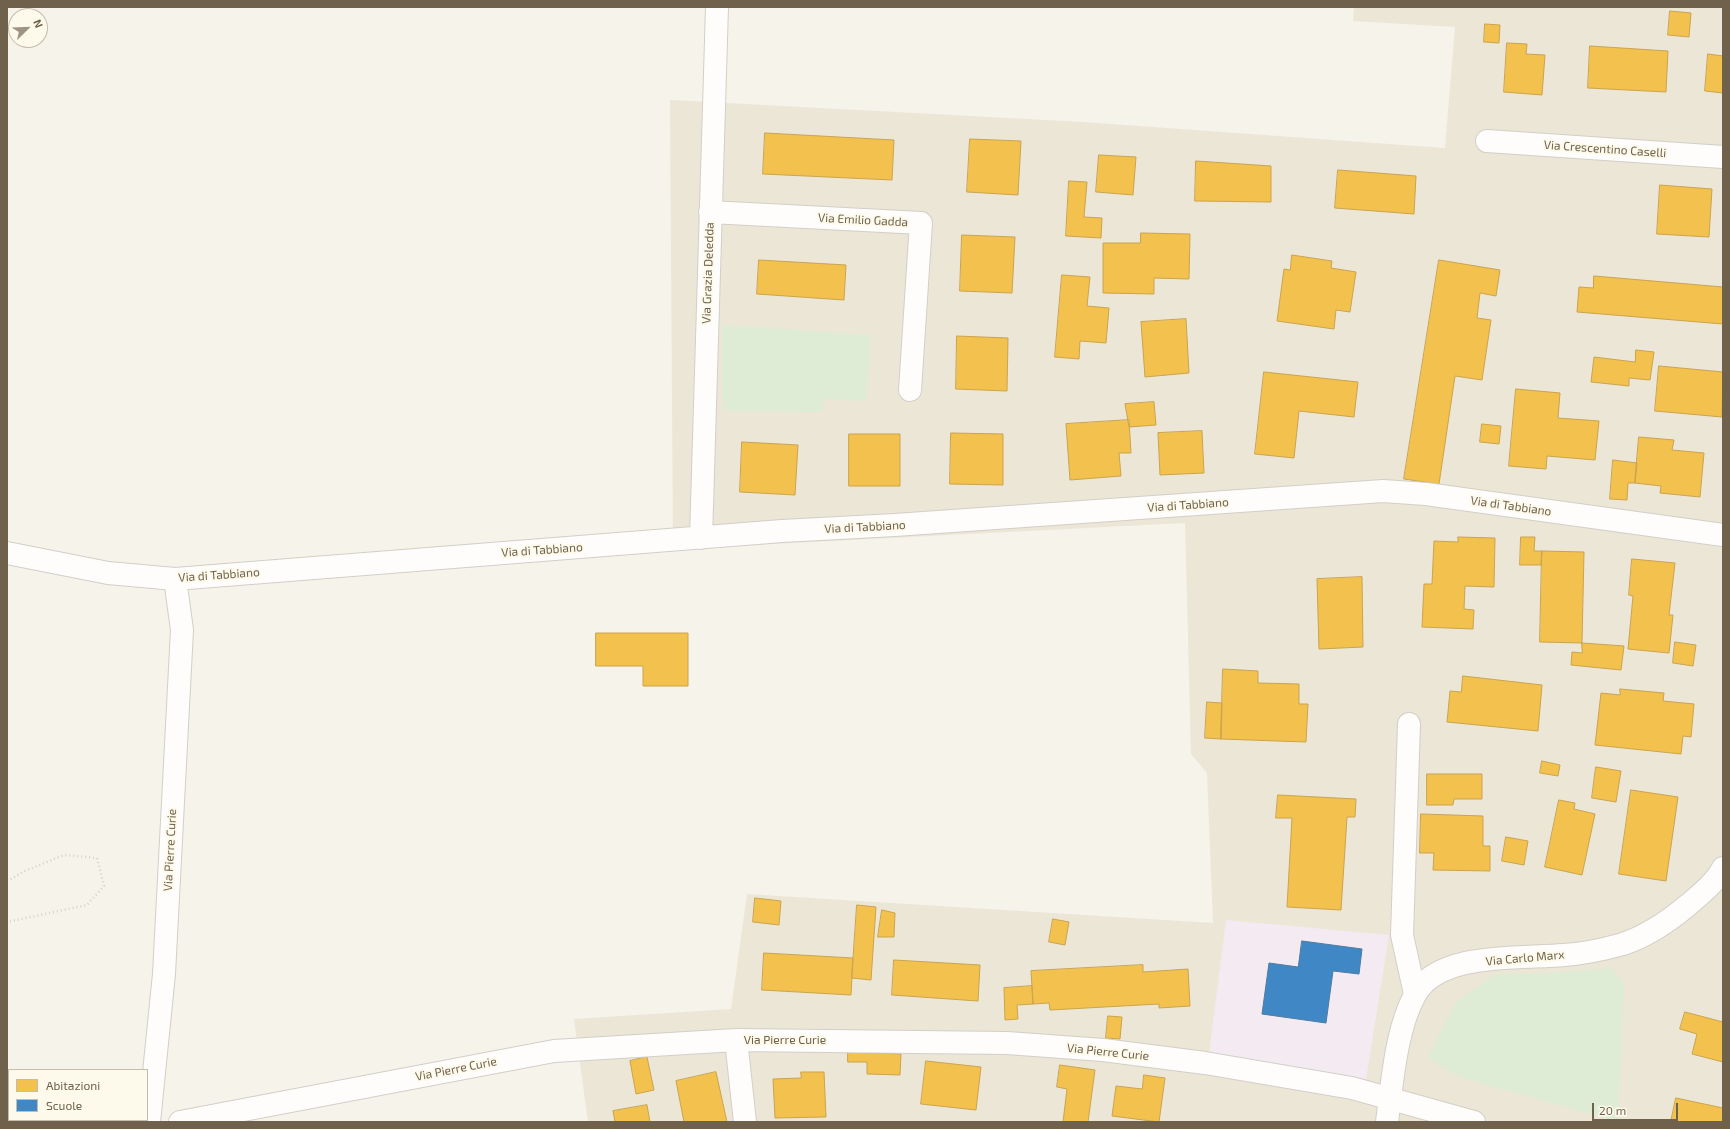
<!DOCTYPE html>
<html>
<head>
<meta charset="utf-8">
<style>
  body { margin:0 }
  #map { position:relative; width:1730px; height:1129px; overflow:hidden; background:#f5f3ea; font-family:"Exo 2",sans-serif }
  canvas { display:block }
  .frame { position:absolute; inset:0; border:8px solid #70614d; pointer-events:none }
  .legend { position:absolute; left:8px; top:1069px; width:140px; height:52px; box-sizing:border-box; background:#fdfaeb; border:1px solid #c5bdac; margin:0; padding:5px 7px; list-style:none; font-size:12px; color:#70614d }
  .legend li { display:flex; align-items:center; gap:8px; height:20px }
  .legend b { width:20px; border:1px solid #c5bdac }
  .north { position:absolute; left:8px; top:8px; width:40px; height:40px; box-sizing:border-box; background:#fdfaeb; border:1px solid #c5bdac; border-radius:50%; rotate:67deg; font-size:11px; font-weight:700; line-height:16px; text-align:center; color:#70614d }
  .north::after { content:''; display:block; margin:auto; width:14px; height:18px; background:#9f9484; clip-path:polygon(50% 0,100% 100%,50% 72%,0 100%) }
  .scale { position:absolute; left:1592px; top:1103px; width:86px; height:18px; box-sizing:border-box; border:2px solid #70614d; border-top:0; padding-left:5px; font-size:12px; line-height:14px; white-space:nowrap; color:#70614d; -webkit-text-stroke:3px #fdfaeb; paint-order:stroke }
</style>
</head>
<body>
<div id="map">
<canvas width="1730" height="1129"></canvas>
<div class="frame"></div>
<ul class="legend">
<li><b style="height:11px;background:#f2c14e"></b>Abitazioni</li>
<li><b style="height:11px;background:#3f88c5"></b>Scuole</li>
</ul>
<div class="north">N</div>
<div class="scale">20 m</div>
</div>
<script>
const ctx = document.querySelector('canvas').getContext('2d');
ctx.lineJoin = 'round';
function paint(path, color) {
  ctx.fillStyle = color;
  ctx.fill(path, 'evenodd');
}
function trace(path, color, width, dash) {
  ctx.strokeStyle = color;
  ctx.lineWidth = width;
  ctx.lineCap = dash ? 'butt' : 'round';
  ctx.setLineDash(dash || []);
  ctx.stroke(path);
}
function write(font, color, halo, rows, align = 'center') {
  ctx.font = font + ' "Exo 2",sans-serif';
  ctx.lineWidth = 4;
  ctx.setLineDash([]);
  ctx.textBaseline = 'middle';
  ctx.strokeStyle = halo;
  ctx.fillStyle = color;
  for (const [text, x, y, turn = 0] of rows) {
    ctx.save();
    ctx.translate(x, y);
    ctx.rotate((+turn || 0) * Math.PI / 180);
    ctx.textAlign = isNaN(turn) ? turn : align;
    if (halo) ctx.strokeText(text, 0, 0);
    ctx.fillText(text, 0, 0);
    ctx.restore();
  }
}
paint(new Path2D(`
  M 1354,7 L 1723,7 L 1723,1122 L 588,1122 L 574,1019 L 731,1009 L 747,894 L 1213,923 L 1207,773 L 1191,754 L 1185,523 L 673,549 L 670,100 L 1083,122 L 1445,148 L 1455,27 L 1353,21 Z`), '#ece6d7');
paint(new Path2D(`
  M 1226,920 L 1389,935 L 1366,1080 L 1209,1054 Z`), '#f4eaf1');
paint(new Path2D(`
  M 722,325 L 871,335 L 866,401 L 824,399 L 822,412 L 723,410 Z
  M 1612,968 L 1624,984 L 1618,1120 L 1620,1122 L 1462,1078 L 1427,1058 L 1455,1003 L 1495,974 L 1548,973 Z`), '#deecd6');
const homes = new Path2D(`
  M 1670,11 L 1691,13 L 1689,37 L 1668,35 Z
  M 1485,24 L 1500,25 L 1499,43 L 1484,42 Z
  M 1507,43 L 1527,44 L 1526,54 L 1545,55 L 1542,95 L 1504,92 Z
  M 1590,46 L 1668,51 L 1666,92 L 1588,88 Z
  M 1708,54 L 1723,56 L 1723,93 L 1705,91 Z
  M 765,133 L 894,140 L 892,180 L 763,174 Z
  M 970,139 L 1021,141 L 1018,195 L 967,192 Z
  M 1099,155 L 1136,157 L 1133,195 L 1096,192 Z
  M 1196,161 L 1271,166 L 1271,202 L 1195,201 Z
  M 1338,170 L 1416,176 L 1414,214 L 1335,208 Z
  M 1069,181 L 1087,182 L 1084,217 L 1102,218 L 1101,238 L 1066,236 Z
  M 1660,185 L 1712,189 L 1709,237 L 1657,234 Z
  M 1141,233 L 1190,234 L 1189,279 L 1154,278 L 1154,294 L 1103,293 L 1103,243 L 1140,243 Z
  M 962,235 L 1015,237 L 1012,293 L 960,291 Z
  M 1292,255 L 1332,261 L 1331,268 L 1356,272 L 1350,312 L 1336,310 L 1334,329 L 1277,321 L 1284,269 L 1290,270 Z
  M 759,260 L 846,265 L 844,300 L 757,294 Z
  M 1439,260 L 1500,270 L 1496,296 L 1480,293 L 1477,318 L 1491,320 L 1482,380 L 1455,376 L 1439,484 L 1404,479 Z
  M 1062,275 L 1090,277 L 1087,306 L 1109,308 L 1106,343 L 1080,341 L 1079,359 L 1055,357 Z
  M 1594,276 L 1723,287 L 1723,324 L 1577,312 L 1579,287 L 1593,288 Z
  M 1186,319 L 1189,373 L 1145,377 L 1141,322 Z
  M 957,336 L 1008,338 L 1007,391 L 956,389 Z
  M 1636,350 L 1654,352 L 1650,380 L 1629,378 L 1629,386 L 1591,382 L 1594,357 L 1635,362 Z
  M 1659,366 L 1723,372 L 1722,417 L 1655,411 Z
  M 1264,372 L 1358,382 L 1354,417 L 1299,411 L 1294,458 L 1255,454 Z
  M 1516,389 L 1560,393 L 1558,418 L 1599,421 L 1595,460 L 1547,456 L 1546,469 L 1509,466 Z
  M 1154,402 L 1156,425 L 1129,427 L 1125,404 Z
  M 1129,420 L 1131,453 L 1119,453 L 1121,476 L 1070,480 L 1066,424 Z
  M 1482,424 L 1501,426 L 1499,444 L 1480,442 Z
  M 1202,431 L 1204,473 L 1160,475 L 1158,433 Z
  M 951,433 L 1003,434 L 1003,485 L 950,484 Z
  M 849,434 L 900,434 L 900,486 L 849,486 Z
  M 1639,437 L 1674,440 L 1672,450 L 1704,453 L 1700,497 L 1660,493 L 1661,486 L 1635,483 Z
  M 742,442 L 798,445 L 795,495 L 740,492 Z
  M 1613,460 L 1637,463 L 1635,483 L 1628,483 L 1627,500 L 1610,499 Z
  M 1458,537 L 1495,538 L 1494,587 L 1465,586 L 1464,609 L 1474,610 L 1473,629 L 1422,627 L 1424,584 L 1432,584 L 1434,541 L 1458,542 Z
  M 1521,537 L 1535,537 L 1534,551 L 1542,551 L 1541,565 L 1520,565 Z
  M 1542,551 L 1584,552 L 1582,643 L 1540,642 Z
  M 1632,559 L 1675,563 L 1669,615 L 1673,615 L 1669,653 L 1628,649 L 1633,596 L 1629,595 Z
  M 1362,577 L 1363,647 L 1319,649 L 1317,579 Z
  M 596,633 L 688,633 L 688,686 L 643,686 L 643,666 L 596,666 Z
  M 1675,642 L 1696,645 L 1693,666 L 1673,663 Z
  M 1582,643 L 1624,646 L 1621,670 L 1571,665 L 1572,652 L 1582,653 Z
  M 1223,669 L 1258,671 L 1258,683 L 1299,684 L 1299,704 L 1308,704 L 1306,742 L 1221,739 Z
  M 1463,676 L 1542,685 L 1538,731 L 1447,722 L 1450,691 L 1461,692 Z
  M 1620,689 L 1664,693 L 1663,701 L 1694,704 L 1691,737 L 1683,736 L 1681,754 L 1595,745 L 1601,693 L 1620,695 Z
  M 1207,702 L 1222,703 L 1221,739 L 1205,738 Z
  M 1542,761 L 1560,765 L 1558,776 L 1540,773 Z
  M 1596,767 L 1621,771 L 1616,802 L 1592,798 Z
  M 1427,774 L 1482,774 L 1482,799 L 1454,799 L 1453,805 L 1427,805 Z
  M 1631,790 L 1678,797 L 1666,881 L 1619,874 Z
  M 1278,795 L 1356,799 L 1355,817 L 1347,817 L 1341,910 L 1287,907 L 1292,818 L 1276,818 Z
  M 1559,800 L 1575,803 L 1574,809 L 1595,814 L 1582,875 L 1545,867 Z
  M 1421,814 L 1483,816 L 1483,846 L 1490,846 L 1490,871 L 1433,870 L 1434,853 L 1420,853 Z
  M 1506,837 L 1528,841 L 1524,865 L 1502,861 Z
  M 755,898 L 781,901 L 779,925 L 753,922 Z
  M 857,905 L 876,907 L 871,980 L 852,978 Z
  M 882,910 L 895,913 L 894,937 L 878,937 Z
  M 1053,919 L 1069,922 L 1065,945 L 1049,942 Z
  M 764,953 L 853,958 L 851,995 L 762,990 Z
  M 894,960 L 980,965 L 978,1001 L 892,995 Z
  M 1143,965 L 1143,972 L 1188,969 L 1190,1006 L 1159,1008 L 1159,1004 L 1050,1010 L 1049,1003 L 1033,1004 L 1031,971 Z
  M 1032,986 L 1033,1004 L 1017,1005 L 1018,1019 L 1005,1020 L 1004,988 Z
  M 1685,1012 L 1723,1022 L 1723,1062 L 1692,1054 L 1697,1034 L 1680,1029 Z
  M 1108,1016 L 1122,1017 L 1120,1039 L 1106,1038 Z
  M 848,1052 L 901,1054 L 900,1075 L 867,1074 L 867,1062 L 848,1062 Z
  M 647,1057 L 654,1090 L 636,1094 L 630,1061 Z
  M 926,1061 L 981,1067 L 976,1110 L 921,1104 Z
  M 1060,1065 L 1095,1070 L 1088,1122 L 1063,1122 L 1067,1089 L 1057,1087 Z
  M 716,1072 L 727,1122 L 684,1122 L 676,1081 Z
  M 801,1072 L 824,1072 L 826,1117 L 775,1118 L 773,1079 L 801,1078 Z
  M 1144,1075 L 1165,1078 L 1159,1122 L 1112,1116 L 1116,1086 L 1142,1089 Z
  M 1676,1098 L 1723,1108 L 1723,1122 L 1671,1122 Z
  M 647,1105 L 650,1122 L 615,1122 L 613,1111 Z`);
paint(homes, '#f2c14e');
trace(homes, '#cba44e', 1);
const schools = new Path2D(`
  M 1302,941 L 1362,949 L 1359,974 L 1333,971 L 1326,1023 L 1262,1014 L 1269,963 L 1298,967 Z`);
paint(schools, '#3f88c5');
trace(schools, '#4e7ca1', 1);
const minor = new Path2D(`
  M 1487,141 L 1723,157
  M 710,212 L 921,223 L 910,390
  M 701,538 L 717,7
  M 7,553 L 108,573 L 175,579 L 782,531 L 895,525 L 1383,491 L 1426,494 L 1723,535
  M 1409,724 L 1402,935 L 1415,994
  M 736,1040 L 745,1122
  M 149,1122 L 164,974 L 182,630 L 175,579
  M 180,1122 L 554,1051 L 736,1040 L 1007,1043 L 1103,1050 L 1205,1063 L 1352,1088 L 1474,1122
  M 1387,1122 C 1392,1084 1396,1029 1415,995 C 1438,951 1522,959 1564,955 C 1583,954 1605,949 1623,944 C 1647,936 1669,921 1688,905 C 1700,895 1716,882 1723,868`);
trace(minor, '#d3cfc7', 24);
trace(new Path2D(`
  M 7,881 L 25,871 L 64,855 L 97,858 L 104,886 L 87,905 L 7,922`), '#d7d2cb', 2.5, [1, 3]);
trace(minor, '#fefdfc', 22);
write('12px', '#70614d', '#fdfaeb', [
  ["Via Crescentino Caselli",1605,149,4],
  ["Via Emilio Gadda",863,220,3],
  ["Via Grazia Deledda",708,273,-88],
  ["Via di Tabbiano",1188,505,-4],
  ["Via di Tabbiano",1511,506,8],
  ["Via di Tabbiano",865,527,-3],
  ["Via di Tabbiano",542,550,-4],
  ["Via di Tabbiano",219,575,-4],
  ["Via Pierre Curie",170,850,-87],
  ["Via Carlo Marx",1525,958,-5],
  ["Via Pierre Curie",785,1040],
  ["Via Pierre Curie",1108,1052,6],
  ["Via Pierre Curie",456,1069,-11]
]);
</script>
</body>
</html>
